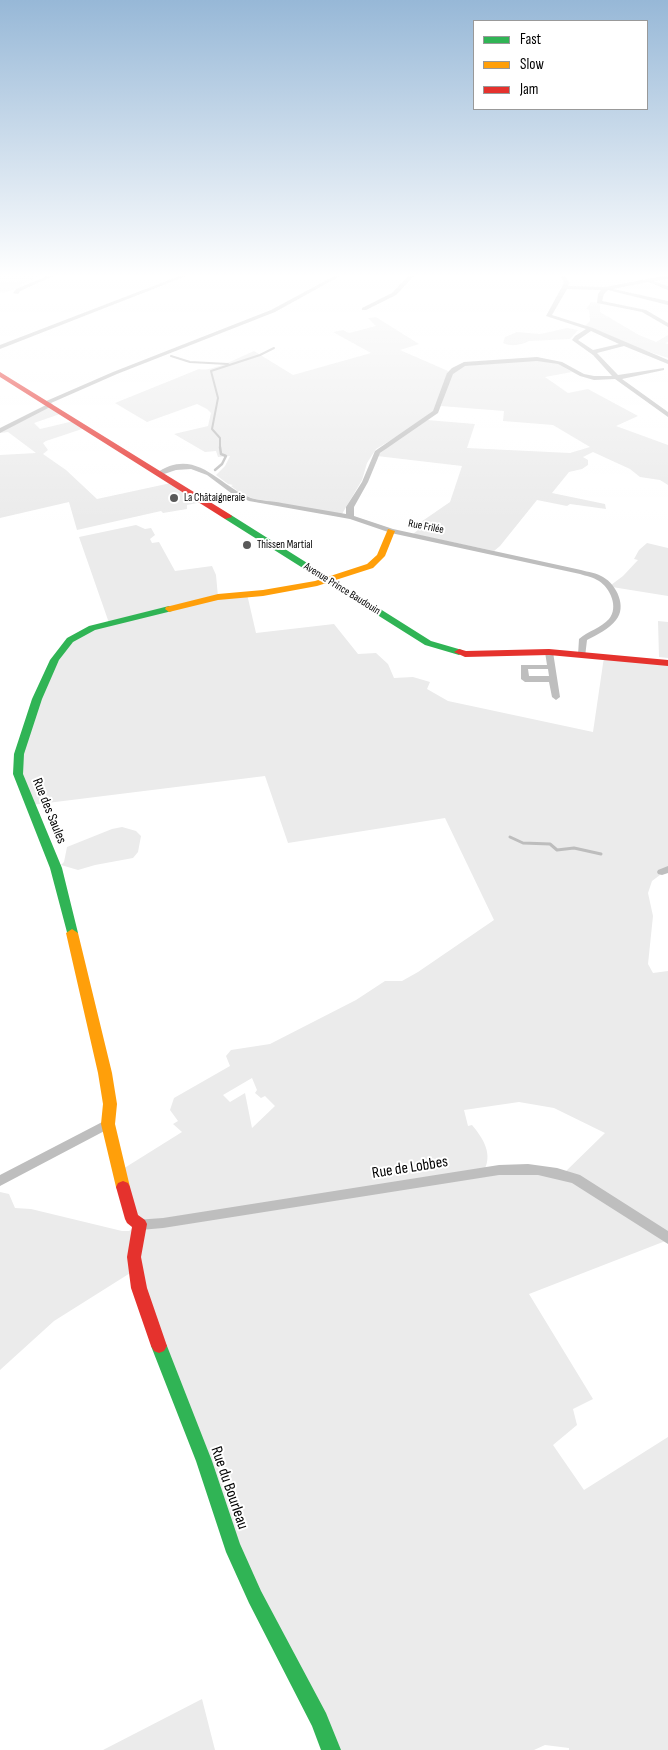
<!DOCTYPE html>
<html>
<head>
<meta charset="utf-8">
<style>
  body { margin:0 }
  #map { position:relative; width:668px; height:1750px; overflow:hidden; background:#fff; font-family:"Sofia Sans Condensed",sans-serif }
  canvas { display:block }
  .legend { position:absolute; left:473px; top:20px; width:175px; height:90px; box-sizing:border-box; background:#fff; border:1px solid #999; margin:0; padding:6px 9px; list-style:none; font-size:15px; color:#000 }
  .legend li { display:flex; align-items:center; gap:10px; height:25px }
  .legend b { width:25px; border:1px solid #999 }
</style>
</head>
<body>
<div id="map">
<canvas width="668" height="1750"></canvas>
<ul class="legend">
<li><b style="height:6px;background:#30b455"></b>Fast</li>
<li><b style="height:6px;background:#ff9f0a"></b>Slow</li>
<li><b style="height:6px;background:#e5322d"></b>Jam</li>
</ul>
</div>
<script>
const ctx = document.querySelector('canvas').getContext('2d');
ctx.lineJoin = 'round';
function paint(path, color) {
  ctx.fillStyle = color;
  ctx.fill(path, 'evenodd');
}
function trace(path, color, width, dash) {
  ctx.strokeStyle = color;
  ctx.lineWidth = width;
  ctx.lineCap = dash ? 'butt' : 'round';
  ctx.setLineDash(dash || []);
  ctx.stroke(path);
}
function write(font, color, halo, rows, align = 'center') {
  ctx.font = font + ' "Sofia Sans Condensed",sans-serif';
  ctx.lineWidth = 4;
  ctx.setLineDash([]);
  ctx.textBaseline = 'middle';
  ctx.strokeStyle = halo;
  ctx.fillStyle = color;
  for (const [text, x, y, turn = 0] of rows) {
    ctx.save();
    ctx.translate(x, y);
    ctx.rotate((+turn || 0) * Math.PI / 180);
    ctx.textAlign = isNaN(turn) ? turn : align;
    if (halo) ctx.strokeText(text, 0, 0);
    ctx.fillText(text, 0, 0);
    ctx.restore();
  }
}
paint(new Path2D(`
  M 0,275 L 43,275 L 20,285 L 21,287 L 3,293 L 0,292 Z
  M 591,302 L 600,303 L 600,312 L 639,335 L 656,342 L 668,335 L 668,342 L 665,343 L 668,344 L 668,358 L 635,347 L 585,326 L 590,321 L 589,310 L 586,309 Z
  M 376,317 L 419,344 L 400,350 L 448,371 L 434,412 L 411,428 L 376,449 L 367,463 L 362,480 L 342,514 L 255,499 L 243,495 L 231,486 L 233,485 L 228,484 L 216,475 L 225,466 L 230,456 L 218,457 L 216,451 L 205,452 L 174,434 L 208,426 L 211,413 L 207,409 L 197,404 L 147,422 L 115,403 L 199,369 C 210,373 242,356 254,351 L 293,375 L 371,353 L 333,332 L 343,330 L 349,333 L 376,326 L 368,318 Z
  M 567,328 L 578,330 L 570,339 L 529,341 C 521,345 512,347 503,343 L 505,337 L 517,332 L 540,334 Z
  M 537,360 L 558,364 L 572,372 L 545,377 L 568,393 L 588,389 L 638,416 L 616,426 L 668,445 L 668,485 L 660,480 L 640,477 L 630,469 L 593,452 L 583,457 L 588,460 L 588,465 L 582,469 L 569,472 L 552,493 L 605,504 L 606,509 L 570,504 L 567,506 L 537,500 L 500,546 L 494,551 L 413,534 L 423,526 L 418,524 L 450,502 L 462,466 L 377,456 L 399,437 L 427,420 L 475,424 L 467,448 L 570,453 L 590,447 L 553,425 L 503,421 L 504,411 L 441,406 L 451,373 L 463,366 Z
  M 50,405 L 60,414 L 34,423 L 40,429 L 74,421 L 85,428 L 46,441 L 43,443 L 48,450 L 43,454 L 66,470 L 97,499 L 171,483 L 202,502 L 187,505 L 187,509 L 163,513 L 161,511 L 77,530 L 69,502 L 0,518 L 0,455 L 36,453 L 8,432 L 0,433 L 0,431 Z
  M 136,525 L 145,529 L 151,528 L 155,535 L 150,539 L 152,543 L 159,542 L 175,571 L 212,566 L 216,575 L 218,597 L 247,594 L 256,633 L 334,624 L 358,654 L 376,653 L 388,664 L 394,678 L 413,677 L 430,682 L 427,689 L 448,701 L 593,732 L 604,657 L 668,663 L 668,869 L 652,881 L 648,893 L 653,916 L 648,964 L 653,973 L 668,971 L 668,1240 L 529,1294 L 593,1399 L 573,1409 L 577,1425 L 553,1445 L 584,1490 L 668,1437 L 668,1750 L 569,1750 L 569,1748 L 545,1745 L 534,1750 L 331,1750 L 255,1597 L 135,1270 L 54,1321 L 0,1370 L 0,1192 L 9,1194 L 15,1208 L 31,1209 L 122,1231 L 129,1231 L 140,1224 L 118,1172 L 182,1132 L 173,1124 L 178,1121 L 170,1110 L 174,1098 L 230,1066 L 226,1056 L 231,1050 L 270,1044 L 356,1000 L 385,981 L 402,981 L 418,972 L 494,920 L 445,818 L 288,843 L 265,776 L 31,805 L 18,774 L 37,699 L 70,641 L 109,623 L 79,537 ZM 252,1078 L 257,1090 L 255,1093 L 261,1098 L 265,1096 L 275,1106 L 252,1128 L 245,1093 L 230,1102 L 223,1095 ZM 519,1102 L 554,1108 L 605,1133 L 563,1174 L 483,1172 C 494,1155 483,1138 472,1125 L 468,1126 L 464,1110 Z
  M 647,543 L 668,548 L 668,596 L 612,587 L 611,585 L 623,576 L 638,560 L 634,559 L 639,550 Z
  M 658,621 L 668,622 L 668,658 L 659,657 Z
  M 122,827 L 136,831 L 141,836 L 138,852 L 133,858 L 95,865 L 78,870 L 61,865 L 64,862 L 67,847 L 112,829 Z
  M 202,1699 L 215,1750 L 103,1750 Z`), '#ebebeb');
trace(new Path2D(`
  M 171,356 L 190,362 L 228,364
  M 220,448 L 220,438 L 212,429 L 218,398 L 211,371 L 260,355 L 274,348`), '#bdbdbd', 2);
trace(new Path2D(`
  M 215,470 L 222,464 L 226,456 L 221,454 L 220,447`), '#bdbdbd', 2.5);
trace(new Path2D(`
  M 510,837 L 523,843 L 550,844 L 557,850 L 574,848 L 601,854`), '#bdbdbd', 3);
paint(new Path2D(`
  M 49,275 L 56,275 L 20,291 L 18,294 L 13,293 L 16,289 Z
  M 182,275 L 189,275 L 0,349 L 0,345 Z
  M 336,275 L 342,275 L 275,312 L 117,374 L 51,403 L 53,405 L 52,406 L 0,433 L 0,428 L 46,405 L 43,403 L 44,402 L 113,372 L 271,310 Z
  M 409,275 L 415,275 L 396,295 L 366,310 L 362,310 L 362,308 L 392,293 Z
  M 560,275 L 564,275 L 570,283 L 568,286 L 605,287 L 668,275 L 668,279 L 653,281 L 668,286 L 668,290 L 648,282 L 613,289 L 668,301 L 668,305 L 608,290 L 604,294 L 602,301 L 646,310 L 668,323 L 668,327 L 642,312 L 597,303 L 598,294 L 601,290 L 567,289 L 552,315 L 593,328 L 668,360 L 668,364 L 624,346 L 597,353 L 618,375 L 664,368 L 664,370 L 622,379 L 668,412 L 668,417 L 615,379 L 594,380 L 580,376 L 558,364 L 537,361 L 465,366 L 453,374 L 438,413 L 380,453 L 368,482 L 354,507 L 354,516 L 393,529 L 581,570 C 588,572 597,573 603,577 C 617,585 627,607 616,620 C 609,629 597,635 587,640 L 585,657 L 582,657 L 578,655 L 579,639 C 588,631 601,628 609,619 C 619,607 610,588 599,581 C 593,577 586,576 580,574 L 391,533 L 350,519 L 249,501 L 231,493 L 207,475 L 191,469 L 176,470 L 158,476 L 155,474 C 196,445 218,486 251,498 C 261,501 272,501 282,503 C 303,507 325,510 346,514 L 346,507 L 362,482 L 375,451 L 433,411 L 447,373 L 452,368 L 464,362 L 537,357 L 562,362 L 584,374 L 594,376 L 612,376 L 593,355 L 572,340 L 575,336 L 586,329 L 546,316 L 564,283 ZM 591,331 L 619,344 L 593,350 L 578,340 Z
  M 546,650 L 549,650 L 553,652 L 560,697 L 556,700 L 552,697 L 549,682 L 525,682 L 521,679 L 521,665 L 547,665 L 545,652 ZM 528,669 L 548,669 L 549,676 L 529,676 Z
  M 668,866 L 668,873 L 662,875 L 658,874 L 657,872 L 658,870 Z
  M 108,1119 L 112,1121 L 114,1124 L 112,1127 L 0,1186 L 0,1175 Z
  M 528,1164 L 557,1168 L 580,1175 L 668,1231 L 668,1244 L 572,1183 L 538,1175 L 499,1175 L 163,1228 L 140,1230 L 135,1228 L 134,1224 L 135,1220 L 163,1218 L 499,1165 Z`), '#bebebe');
paint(new Path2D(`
  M 225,515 L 231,515 L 431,641 L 462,650 L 464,652 L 459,655 L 425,645 L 225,519 Z
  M 169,606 L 172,607 L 172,611 L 95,630 L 73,642 L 59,660 L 42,699 L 24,754 L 23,774 L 62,868 L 78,933 L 76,936 L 68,936 L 50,868 L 13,774 L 14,754 L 32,699 L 50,660 L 67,638 L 89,626 Z
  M 159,1339 L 164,1341 L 167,1346 L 212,1461 L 240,1544 L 261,1591 L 326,1713 L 341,1750 L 321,1750 L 312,1726 L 249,1603 L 226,1552 L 196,1461 L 151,1346 L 154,1341 Z`), '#30b455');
paint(new Path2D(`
  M 388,529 L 395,531 L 385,556 L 373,568 L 317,586 L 263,596 L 218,600 L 169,612 L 165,609 L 166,607 L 218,594 L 263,590 L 315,581 L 367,564 L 377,555 Z
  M 72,929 L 78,933 L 112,1073 L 117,1104 L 115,1124 L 130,1187 L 128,1191 L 123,1193 L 118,1191 L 116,1187 L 101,1124 L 103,1104 L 98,1073 L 66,933 Z`), '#ff9f0a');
paint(new Path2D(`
  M 0,372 L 231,515 L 232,517 L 225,519 L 0,377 Z
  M 459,649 L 466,651 L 549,649 L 668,660 L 668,666 L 549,655 L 465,657 L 454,652 Z
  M 123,1181 L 128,1183 L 130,1187 L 138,1215 L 145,1220 L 147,1224 L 141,1257 L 147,1288 L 167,1346 L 164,1351 L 159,1353 L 154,1351 L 151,1346 L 131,1288 L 127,1257 L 132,1227 L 127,1223 L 125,1219 L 116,1187 L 118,1183 Z`), '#e5322d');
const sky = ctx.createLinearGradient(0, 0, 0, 520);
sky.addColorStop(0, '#97b8d7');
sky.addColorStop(0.53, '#fff');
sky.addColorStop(1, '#ffffff00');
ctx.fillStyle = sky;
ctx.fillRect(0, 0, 668, 520);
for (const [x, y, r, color] of [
  [174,498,5,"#595959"],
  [247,545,5,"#595959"]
]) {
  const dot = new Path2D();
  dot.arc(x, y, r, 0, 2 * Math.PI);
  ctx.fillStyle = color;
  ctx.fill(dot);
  trace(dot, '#fff', 2);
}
write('11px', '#000', '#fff', [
  ["La Châtaigneraie",184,498],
  ["Thissen Martial",257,545]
], 'left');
write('11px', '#000', '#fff', [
  ["Rue Frilée",426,527,11],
  ["Avenue Prince Baudouin",342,589,32]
]);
write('14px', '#000', '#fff', [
  ["Rue des Saules",49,811,68]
]);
write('16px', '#000', '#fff', [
  ["Rue de Lobbes",410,1168,-9],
  ["Rue du Bourleau",229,1488,71]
]);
</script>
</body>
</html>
